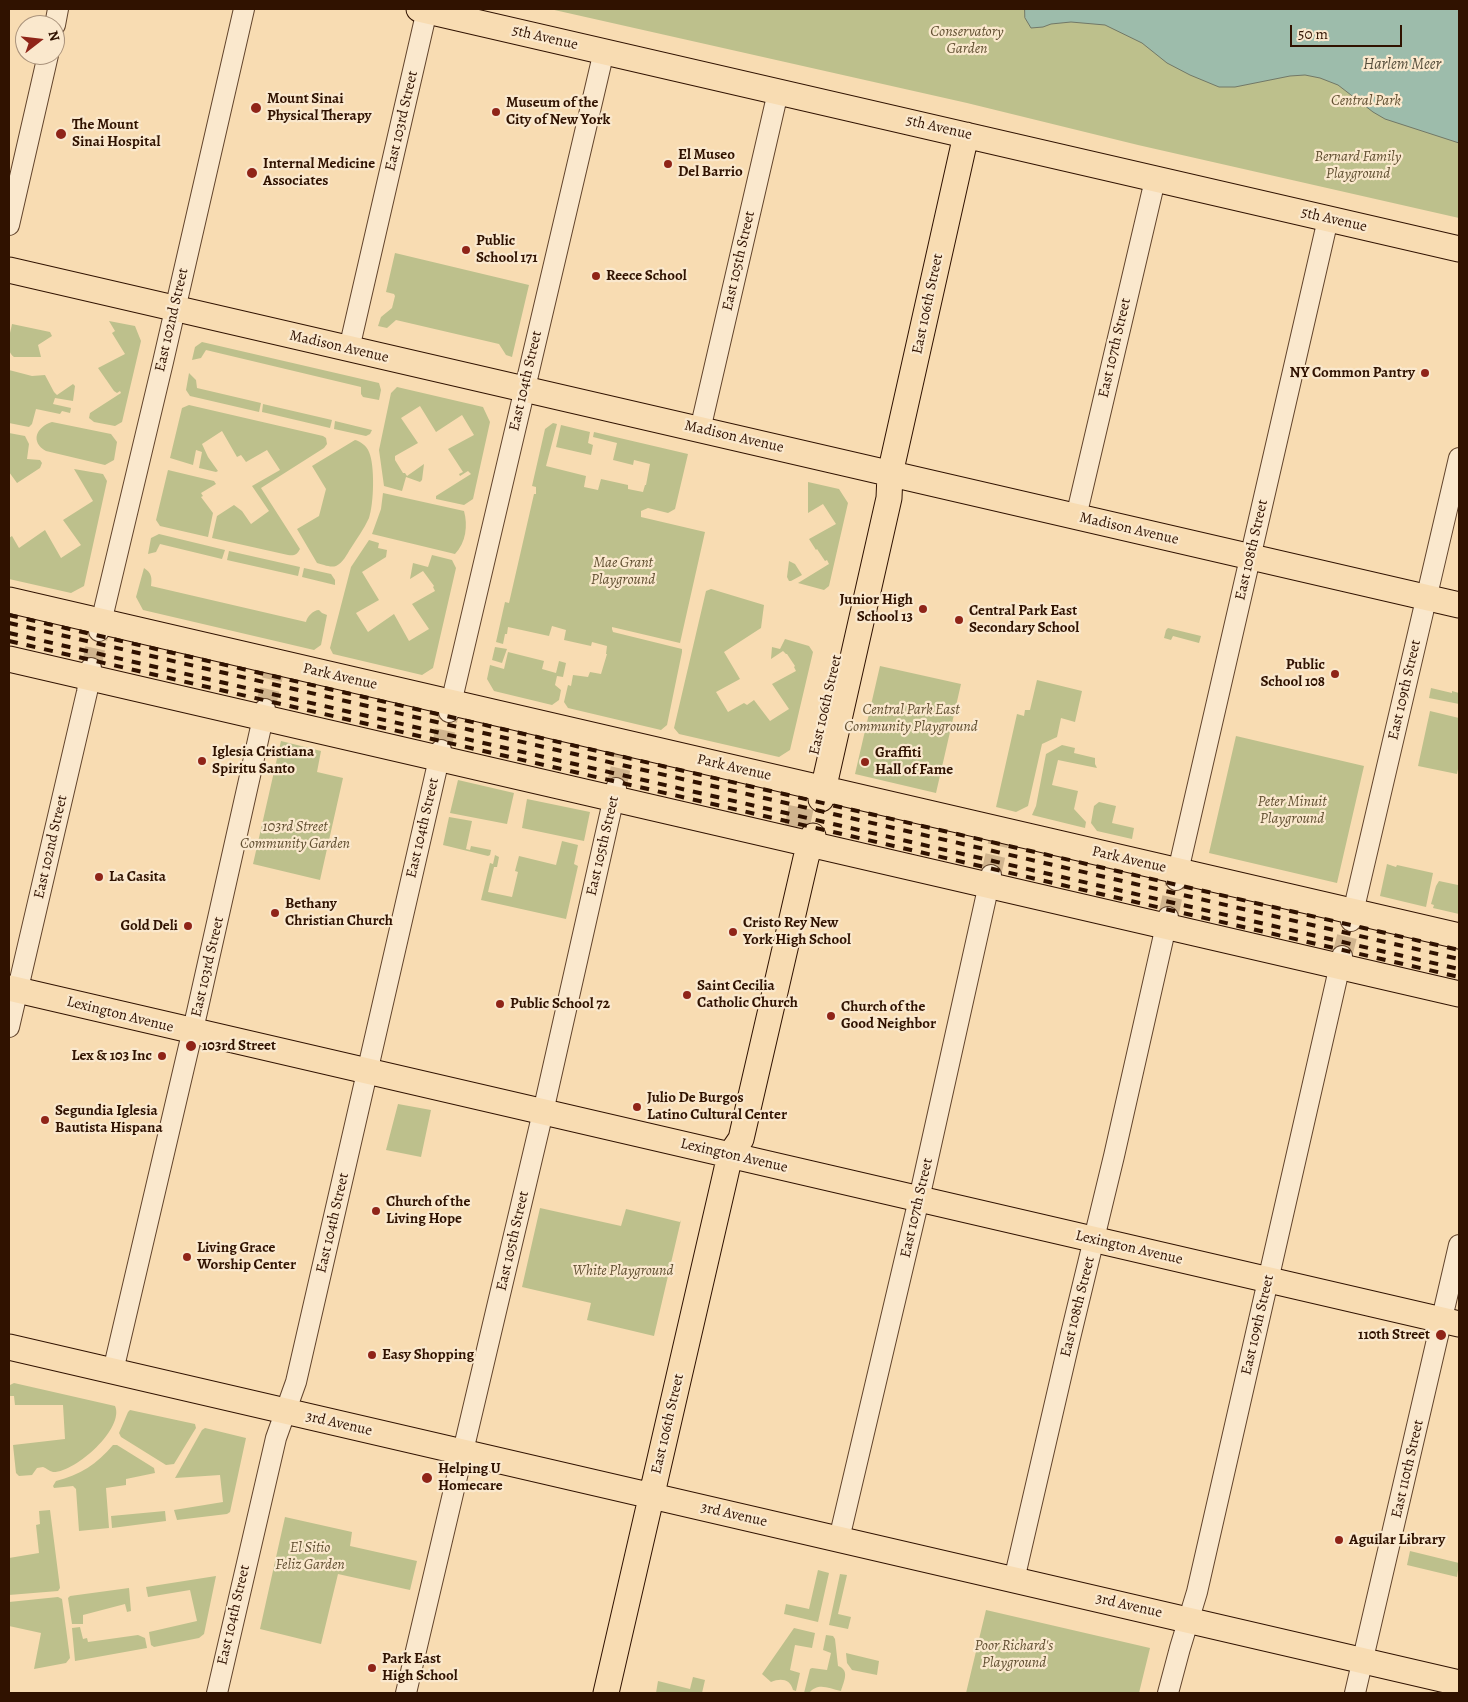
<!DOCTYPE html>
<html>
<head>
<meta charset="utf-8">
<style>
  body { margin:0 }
  #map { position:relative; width:1468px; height:1702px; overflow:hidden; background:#f8dcb2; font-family:Alegreya,serif }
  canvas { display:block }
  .frame { position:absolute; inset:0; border:10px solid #301200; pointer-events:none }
  .north { position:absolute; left:15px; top:15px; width:50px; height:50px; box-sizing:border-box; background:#fae8cd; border:1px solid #a9927b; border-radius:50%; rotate:74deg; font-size:14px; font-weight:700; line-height:20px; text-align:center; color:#301200 }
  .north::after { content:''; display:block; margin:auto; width:18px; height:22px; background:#8f2418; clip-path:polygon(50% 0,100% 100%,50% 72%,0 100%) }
  .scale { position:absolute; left:1290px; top:25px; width:112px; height:22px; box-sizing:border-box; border:2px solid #301200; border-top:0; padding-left:6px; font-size:15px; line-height:18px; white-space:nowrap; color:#301200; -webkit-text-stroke:4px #fae8cd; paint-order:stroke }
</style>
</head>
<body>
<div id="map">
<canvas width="1468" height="1702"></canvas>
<div class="frame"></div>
<div class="north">N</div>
<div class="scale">50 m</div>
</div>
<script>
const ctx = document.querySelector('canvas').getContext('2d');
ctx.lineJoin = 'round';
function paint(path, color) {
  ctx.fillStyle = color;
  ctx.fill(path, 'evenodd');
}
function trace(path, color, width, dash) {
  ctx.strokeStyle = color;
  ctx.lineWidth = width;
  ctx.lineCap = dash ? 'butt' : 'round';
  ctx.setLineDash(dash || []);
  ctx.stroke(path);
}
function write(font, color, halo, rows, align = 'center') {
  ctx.font = font + ' Alegreya,serif';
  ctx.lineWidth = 4.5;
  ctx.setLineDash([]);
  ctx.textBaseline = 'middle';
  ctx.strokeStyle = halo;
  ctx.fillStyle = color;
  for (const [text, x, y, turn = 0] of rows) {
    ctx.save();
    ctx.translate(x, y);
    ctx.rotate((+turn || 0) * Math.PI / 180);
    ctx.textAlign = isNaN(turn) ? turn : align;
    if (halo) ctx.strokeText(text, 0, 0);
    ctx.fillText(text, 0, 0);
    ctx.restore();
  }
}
paint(new Path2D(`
  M 550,9 L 1459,9 L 1459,218 L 1138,145 L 967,103 Z
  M 395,253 L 529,285 L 512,357 L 506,355 L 499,344 L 396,320 L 387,328 L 378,326 L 381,317 L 392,308 L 395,296 L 394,294 L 386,292 Z
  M 109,321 L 135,326 L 141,341 L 122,422 L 115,426 L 94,422 L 89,418 L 90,413 L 121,393 L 120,391 L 117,393 L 114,391 L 98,368 L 125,354 L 112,333 L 115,331 Z
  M 12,324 L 50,332 L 52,336 L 38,345 L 41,357 L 14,357 C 4,349 10,335 12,324 Z
  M 202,342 L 379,383 L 381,390 L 379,400 L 363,397 L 361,394 L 361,387 L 206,350 L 201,358 L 192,360 L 195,347 Z
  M 9,370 L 32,376 L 45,375 L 54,392 L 57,395 L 73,384 L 75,386 L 73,401 L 55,398 L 53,404 L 71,408 L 70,413 L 62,411 L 60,414 L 36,409 L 32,424 L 29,427 L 9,423 Z
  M 189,373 L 196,380 L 197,388 L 261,403 L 259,412 L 190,396 L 186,390 Z
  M 397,387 L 483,407 L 490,422 L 473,499 L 464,505 L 436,499 L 436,496 L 471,474 L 468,471 L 460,476 L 459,474 L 463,472 L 448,449 L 474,435 L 462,415 L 436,432 L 420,406 L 401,418 L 418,443 L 395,456 L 395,460 L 403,473 L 405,473 L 407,476 L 424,464 L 422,480 L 420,482 L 406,477 L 402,491 L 384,486 L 379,450 L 391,393 Z
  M 263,404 L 332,420 L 330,428 L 262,412 Z
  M 189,405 L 323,436 L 326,438 L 327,444 L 324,448 L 261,488 L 300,549 C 297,555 294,556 288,555 L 212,538 L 217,516 L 234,505 L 242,511 L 251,524 L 269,511 L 252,486 L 280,470 L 267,450 L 246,462 L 241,455 L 237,457 L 222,431 L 202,444 L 208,457 L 218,471 L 216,472 L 199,468 L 202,452 L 196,450 L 193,465 L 170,458 L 182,408 Z
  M 335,421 L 372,430 L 370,434 L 366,436 L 334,429 Z
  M 52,422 L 111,434 L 117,442 L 114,460 L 105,465 L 46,451 C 30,442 36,427 52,422 Z
  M 553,423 L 557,424 L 546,466 L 586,476 L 584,487 L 598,490 L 601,479 L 628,485 L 628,489 L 643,492 L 645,485 L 646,485 L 650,464 L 634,460 L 633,465 L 613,460 L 617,443 L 593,437 L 594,432 L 688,454 L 675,509 L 668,513 L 648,508 L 641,511 L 641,517 L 705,532 L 680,643 L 612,627 L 612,629 L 613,632 L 682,649 L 682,652 L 667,725 L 661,730 L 568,708 L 564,702 L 568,685 L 571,686 L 573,675 L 588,677 L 590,672 L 601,674 L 607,654 L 606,654 L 607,646 L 592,642 L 591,646 L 564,640 L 566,630 L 552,626 L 549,636 L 508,627 L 507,634 L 505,634 L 503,644 L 496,642 L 505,602 L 509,603 L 534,494 L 536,494 L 536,487 L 532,486 L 545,429 Z
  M 561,425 L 590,432 L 588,443 L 593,445 L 591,455 L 556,447 Z
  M 9,433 L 25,436 L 29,444 L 27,459 L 40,460 L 42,463 L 40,468 L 17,483 L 9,472 Z
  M 355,440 C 360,441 367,446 369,452 C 375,465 374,504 369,518 C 364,529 357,538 351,548 C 347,554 343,563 336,566 C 330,568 322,564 317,563 L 297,529 L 319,516 L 326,489 L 312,466 Z
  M 74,469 L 103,474 L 107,481 L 84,586 L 71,593 L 9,579 L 9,538 L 12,536 L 19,548 L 45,530 L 61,558 L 81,545 L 63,520 L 93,501 Z
  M 168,470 L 214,481 L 216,484 L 201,493 L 203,496 L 201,497 L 213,513 L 208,537 L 160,526 L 156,520 Z
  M 808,482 L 839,489 L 848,503 L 829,586 L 824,590 L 798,583 L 829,564 L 827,560 L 825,561 L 817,549 L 816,550 L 809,539 L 836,524 L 823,504 L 808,513 Z
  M 383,493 L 464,511 C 468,525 466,543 455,554 L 372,534 L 381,509 Z
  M 159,534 L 225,550 L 222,559 L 160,544 L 156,552 L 148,554 L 151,538 Z
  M 369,540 L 379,543 L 378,548 L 387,550 L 386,557 L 362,572 L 379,600 L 356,613 L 368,632 L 394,614 L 409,641 L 429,629 L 412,604 L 435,591 L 433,587 L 434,586 L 423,571 L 410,579 L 413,563 L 428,567 L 432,555 L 452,560 L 456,568 L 433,668 L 422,675 L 333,654 L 330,648 L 351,567 Z
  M 229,551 L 300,567 L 298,576 L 227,560 Z
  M 789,561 L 795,564 L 802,575 L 791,581 L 789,581 L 787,577 Z
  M 144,568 C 152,573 152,578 151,586 L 306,622 C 307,617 313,610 319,610 L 322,613 L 327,615 L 321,645 L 314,650 L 143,610 L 136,597 Z
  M 304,568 L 331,574 L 335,580 L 335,585 L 302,577 Z
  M 711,589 L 764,605 L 761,628 L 724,652 L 740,679 L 716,692 L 728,712 L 744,703 L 747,705 L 754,700 L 770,721 L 789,709 L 772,684 L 796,671 L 794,667 L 795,666 L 787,654 L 786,654 L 783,651 L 771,659 L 772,647 L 780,649 L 785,639 L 809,646 L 813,652 L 790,750 L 779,757 L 679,734 L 674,728 L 706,591 Z
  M 1168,628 L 1201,636 L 1199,643 L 1173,636 L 1171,640 L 1164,638 L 1166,630 Z
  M 495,647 L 507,649 L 502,663 L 492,660 Z
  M 508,652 L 544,661 L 542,669 L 556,673 L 559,661 L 566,663 L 563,677 L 557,676 L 555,685 L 561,690 L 559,700 L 552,705 L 494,691 L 487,679 L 490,665 L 504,669 Z
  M 880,666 L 961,684 L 936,793 L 855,774 Z
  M 1037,680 L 1082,691 L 1075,722 L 1061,718 L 1057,737 L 1042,744 L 1028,806 L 1016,812 L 996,807 L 1017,714 L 1024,716 L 1025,710 L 1030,710 Z
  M 1431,688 L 1452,693 L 1452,691 L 1459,693 L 1459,704 L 1429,698 Z
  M 1430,711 L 1459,718 L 1459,764 L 1457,774 L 1418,766 Z
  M 1236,736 L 1364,766 L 1337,883 L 1209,853 Z
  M 281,741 L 321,751 L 317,772 L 343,778 L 320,880 L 253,864 Z
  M 1062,745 L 1075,748 L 1074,753 L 1095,758 L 1095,764 L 1097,768 L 1058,760 L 1052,785 L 1078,791 L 1074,809 L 1086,822 L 1085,828 L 1032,815 L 1036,806 L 1046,754 Z
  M 458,780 L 514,793 L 507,824 L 450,813 Z
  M 527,799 L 590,812 L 584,841 L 522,828 Z
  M 1099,802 L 1116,806 L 1112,823 L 1134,828 L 1132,839 L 1097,831 L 1091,823 L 1094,806 Z
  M 449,817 L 472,821 L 466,849 L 470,850 L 471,846 L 491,850 L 490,855 L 488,856 L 443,845 Z
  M 562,841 L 578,845 L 574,864 L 578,866 L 566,919 L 481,900 L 490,863 L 493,864 L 495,855 L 499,857 L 497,867 L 494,867 L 488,892 L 512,897 L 518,872 L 515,871 L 519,856 L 556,865 Z
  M 1387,864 L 1396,867 L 1397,865 L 1433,873 L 1426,907 L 1380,896 Z
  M 1459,880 L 1459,914 L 1433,908 L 1434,905 L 1431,904 L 1436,886 L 1439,881 L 1458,885 Z
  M 398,1104 L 431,1110 L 421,1157 L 386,1150 Z
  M 540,1208 L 621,1226 L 626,1209 L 680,1222 L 681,1220 L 654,1336 L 587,1320 L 591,1303 L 522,1287 Z
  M 14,1383 L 115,1406 C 125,1428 75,1473 53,1472 C 49,1471 46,1468 43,1467 L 37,1468 L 32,1475 L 19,1476 L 16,1473 L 13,1445 L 65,1439 L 63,1405 L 15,1405 L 14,1396 L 10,1396 L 10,1385 Z
  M 130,1410 L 195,1424 L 196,1428 L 174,1464 L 166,1465 L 121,1437 L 119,1433 L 128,1412 Z
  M 205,1428 L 246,1438 L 230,1512 L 227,1514 L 177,1520 L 174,1510 L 223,1502 L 220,1475 L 175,1478 L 202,1430 Z
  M 113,1445 L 117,1445 L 154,1468 L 155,1473 L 126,1479 L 126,1485 L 106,1488 L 109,1528 L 79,1531 L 76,1489 L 73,1486 L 54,1488 L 53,1486 L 56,1481 C 80,1475 97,1464 113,1445 Z
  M 50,1510 L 60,1588 L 58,1591 L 9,1595 L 9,1558 L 39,1553 L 36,1525 L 40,1524 L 39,1511 Z
  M 165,1511 L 166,1521 L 112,1528 L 111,1516 Z
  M 285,1517 L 352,1532 L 350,1546 L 417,1561 L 410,1590 L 338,1574 L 321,1644 L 260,1629 Z
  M 1410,1551 L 1459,1563 L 1457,1577 L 1407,1565 Z
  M 818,1570 L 829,1573 L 818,1622 L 784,1614 L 786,1604 L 809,1609 Z
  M 840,1574 L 847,1575 L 838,1614 L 851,1617 L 848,1629 L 829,1625 Z
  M 216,1576 L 204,1634 L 199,1638 L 154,1647 L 151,1645 L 149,1632 L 197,1621 L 190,1590 L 148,1597 L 146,1587 Z
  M 129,1588 L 131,1611 L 127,1612 L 125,1604 L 83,1615 L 83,1624 L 72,1624 L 68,1598 L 70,1596 Z
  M 58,1597 L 62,1599 L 70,1658 L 66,1663 L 34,1669 L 41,1633 L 9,1626 L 9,1602 Z
  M 986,1610 L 1150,1648 L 1139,1693 L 966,1693 Z
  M 80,1627 L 83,1639 L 87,1638 L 88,1642 L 138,1635 L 145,1638 L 147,1648 L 75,1661 L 72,1628 Z
  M 794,1628 L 815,1633 L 812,1648 L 795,1645 L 790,1670 L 800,1673 L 796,1691 L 793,1690 C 790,1679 781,1678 771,1682 L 762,1674 Z
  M 826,1635 L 833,1636 L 835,1639 L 838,1666 C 850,1670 844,1681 841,1691 C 828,1688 818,1682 809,1693 L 804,1693 L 810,1669 L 812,1668 L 827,1670 L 831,1653 L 823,1650 Z
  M 846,1653 L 879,1661 L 877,1675 L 852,1670 L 847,1663 Z
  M 693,1677 L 705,1680 L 702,1693 L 656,1693 L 658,1681 L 690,1689 Z`), '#bdc08c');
const water = new Path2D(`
  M 1025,9 L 1459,9 L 1459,143 L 1385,119 L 1373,112 L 1338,85 L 1320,78 L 1305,75 L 1290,76 L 1235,87 L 1219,87 L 1190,75 L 1167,63 L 1142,43 L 1105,25 L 1071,22 L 1051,24 L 1043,27 L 1031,28 L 1025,18 Z`);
paint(water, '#9dbcab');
trace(water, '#717867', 1);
trace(new Path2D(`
  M 91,668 L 99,631
  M 265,709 L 274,671
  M 441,750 L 449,712
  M 616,788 L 624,753
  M 991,875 L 1001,830
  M 1168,917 L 1176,880
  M 1342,956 L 1351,921`), '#d0b48e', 20, [20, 10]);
trace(new Path2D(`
  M 796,832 L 804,794`), '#d0b48e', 25, [25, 12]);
const minor = new Path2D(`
  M 55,25 L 58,9
  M 9,225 L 48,55
  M 349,349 L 427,10
  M 700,430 L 778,92
  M 1076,517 L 1155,180
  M 99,631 L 163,362 L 244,9
  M 449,712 L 604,51
  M 1176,880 L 1328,219
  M 1351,921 L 1459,458
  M 9,1027 L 87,692 L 91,668
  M 113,1371 L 197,1012 L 265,709
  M 839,1539 L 919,1199 L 991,875
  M 1014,1580 L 1070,1338 L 1114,1156 L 1168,917
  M 217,1693 L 276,1438 L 296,1382 L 441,750
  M 406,1693 L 543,1112 L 616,788
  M 1168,1693 L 1180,1648 L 1197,1592 L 1342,956
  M 1355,1693 L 1459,1245`);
const major = new Path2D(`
  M 419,9 L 1459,249
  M 9,270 L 1459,605
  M 9,600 L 1459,936
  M 9,659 L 1459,994
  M 821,799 L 889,498 L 890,474 L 966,135
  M 9,988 L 1459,1324
  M 9,1347 L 1459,1683
  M 606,1693 L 725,1177 L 730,1155 L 741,1139 L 806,858 L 813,836`);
trace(minor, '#62442c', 22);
trace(major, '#301200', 27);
trace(minor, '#fae8cd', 20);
trace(major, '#f8dcb2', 25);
trace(new Path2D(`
  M 9,615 L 1459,950
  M 9,623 L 1459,959
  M 9,633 L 1459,969
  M 9,641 L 1459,977`), '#301200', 4, [9, 9]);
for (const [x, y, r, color] of [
  [256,108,6,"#8f2418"],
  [496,112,5,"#8f2418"],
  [61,134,6,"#8f2418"],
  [668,164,5,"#8f2418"],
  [252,173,6,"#8f2418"],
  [466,250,5,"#8f2418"],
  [596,276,5,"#8f2418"],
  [1425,373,5,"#8f2418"],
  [923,609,5,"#8f2418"],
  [959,620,5,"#8f2418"],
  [1335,674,5,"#8f2418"],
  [202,761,5,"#8f2418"],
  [865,762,5,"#8f2418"],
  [99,877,5,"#8f2418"],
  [275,913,5,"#8f2418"],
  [188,926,5,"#8f2418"],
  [733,932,5,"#8f2418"],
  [687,995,5,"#8f2418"],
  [500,1004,5,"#8f2418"],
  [831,1016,5,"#8f2418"],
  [191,1046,6,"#8f2418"],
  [162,1056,5,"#8f2418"],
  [637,1107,5,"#8f2418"],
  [45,1120,5,"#8f2418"],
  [376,1211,5,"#8f2418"],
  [187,1257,5,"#8f2418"],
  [1441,1335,6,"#8f2418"],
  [372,1355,5,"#8f2418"],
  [427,1478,6,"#8f2418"],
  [1339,1540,5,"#8f2418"],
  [372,1668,5,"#8f2418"]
]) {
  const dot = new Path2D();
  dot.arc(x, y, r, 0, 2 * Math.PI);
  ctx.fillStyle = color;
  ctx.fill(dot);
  trace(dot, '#fae8cd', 2);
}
write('italic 15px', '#614f31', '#fae8cd', [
  ["Conservatory",967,32],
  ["Garden",967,49],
  ["Central Park",1366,101],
  ["Bernard Family",1358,157],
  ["Playground",1358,174],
  ["Mae Grant",623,563],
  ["Playground",623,580],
  ["Central Park East",911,710],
  ["Community Playground",911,727],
  ["Peter Minuit",1292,802],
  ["Playground",1292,819],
  ["103rd Street",295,827],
  ["Community Garden",295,844],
  ["White Playground",623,1271],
  ["El Sitio",310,1548],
  ["Feliz Garden",310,1565],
  ["Poor Richard's",1014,1646],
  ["Playground",1014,1663]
]);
write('15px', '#301200', '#fae8cd', [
  ["5th Avenue",545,38,13],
  ["East 103rd Street",402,121,-77],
  ["5th Avenue",939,128,13],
  ["5th Avenue",1334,220,13],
  ["East 105th Street",739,261,-77],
  ["East 106th Street",928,304,-78],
  ["East 102nd Street",172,320,-77],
  ["Madison Avenue",339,347,13],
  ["East 107th Street",1115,348,-77],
  ["East 104th Street",526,381,-77],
  ["Madison Avenue",734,437,13],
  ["Madison Avenue",1129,529,13],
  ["East 108th Street",1252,550,-77],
  ["Park Avenue",340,677,13],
  ["East 109th Street",1405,690,-77],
  ["East 106th Street",826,705,-77],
  ["Park Avenue",734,768,13],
  ["East 104th Street",423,828,-77],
  ["East 105th Street",603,846,-77],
  ["East 102nd Street",51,847,-77],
  ["Park Avenue",1129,860,13],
  ["East 103rd Street",208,967,-77],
  ["Lexington Avenue",120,1015,14],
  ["Lexington Avenue",734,1156,13],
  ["East 107th Street",917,1208,-77],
  ["East 104th Street",333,1223,-77],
  ["East 105th Street",513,1241,-77],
  ["Lexington Avenue",1129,1248,13],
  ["East 108th Street",1078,1307,-76],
  ["East 109th Street",1258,1325,-77],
  ["3rd Avenue",339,1424,13],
  ["East 106th Street",668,1424,-77],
  ["East 110th Street",1408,1469,-77],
  ["3rd Avenue",734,1515,13],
  ["3rd Avenue",1129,1606,13],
  ["East 104th Street",234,1615,-77]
]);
write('bold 15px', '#301200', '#fae8cd', [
  ["Mount Sinai",267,99],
  ["Physical Therapy",267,116],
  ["Museum of the",506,103],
  ["City of New York",506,120],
  ["The Mount",72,125],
  ["Sinai Hospital",72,142],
  ["El Museo",678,155],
  ["Del Barrio",678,172],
  ["Internal Medicine",263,164],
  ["Associates",263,181],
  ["Public",476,241],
  ["School 171",476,258],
  ["Reece School",606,276],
  ["NY Common Pantry",1415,373,"right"],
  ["Junior High",913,600,"right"],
  ["School 13",913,617,"right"],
  ["Central Park East",969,611],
  ["Secondary School",969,628],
  ["Public",1325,665,"right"],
  ["School 108",1325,682,"right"],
  ["Iglesia Cristiana",212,752],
  ["Spiritu Santo",212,769],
  ["Graffiti",875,753],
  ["Hall of Fame",875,770],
  ["La Casita",109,877],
  ["Bethany",285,904],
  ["Christian Church",285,921],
  ["Cristo Rey New",743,923],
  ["York High School",743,940],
  ["Gold Deli",178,926,"right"],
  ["Saint Cecilia",697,986],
  ["Catholic Church",697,1003],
  ["Public School 72",510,1004],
  ["Church of the",841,1007],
  ["Good Neighbor",841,1024],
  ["103rd Street",202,1046],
  ["Lex & 103 Inc",152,1056,"right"],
  ["Julio De Burgos",647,1098],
  ["Latino Cultural Center",647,1115],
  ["Segundia Iglesia",55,1111],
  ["Bautista Hispana",55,1128],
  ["Church of the",386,1202],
  ["Living Hope",386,1219],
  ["Living Grace",197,1248],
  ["Worship Center",197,1265],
  ["110th Street",1430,1335,"right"],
  ["Easy Shopping",382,1355],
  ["Helping U",438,1469],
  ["Homecare",438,1486],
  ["Aguilar Library",1349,1540],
  ["Park East",382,1659],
  ["High School",382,1676]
], 'left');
write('italic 16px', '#564e3c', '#fae8cd', [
  ["Harlem Meer",1402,65]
]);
</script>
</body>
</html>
